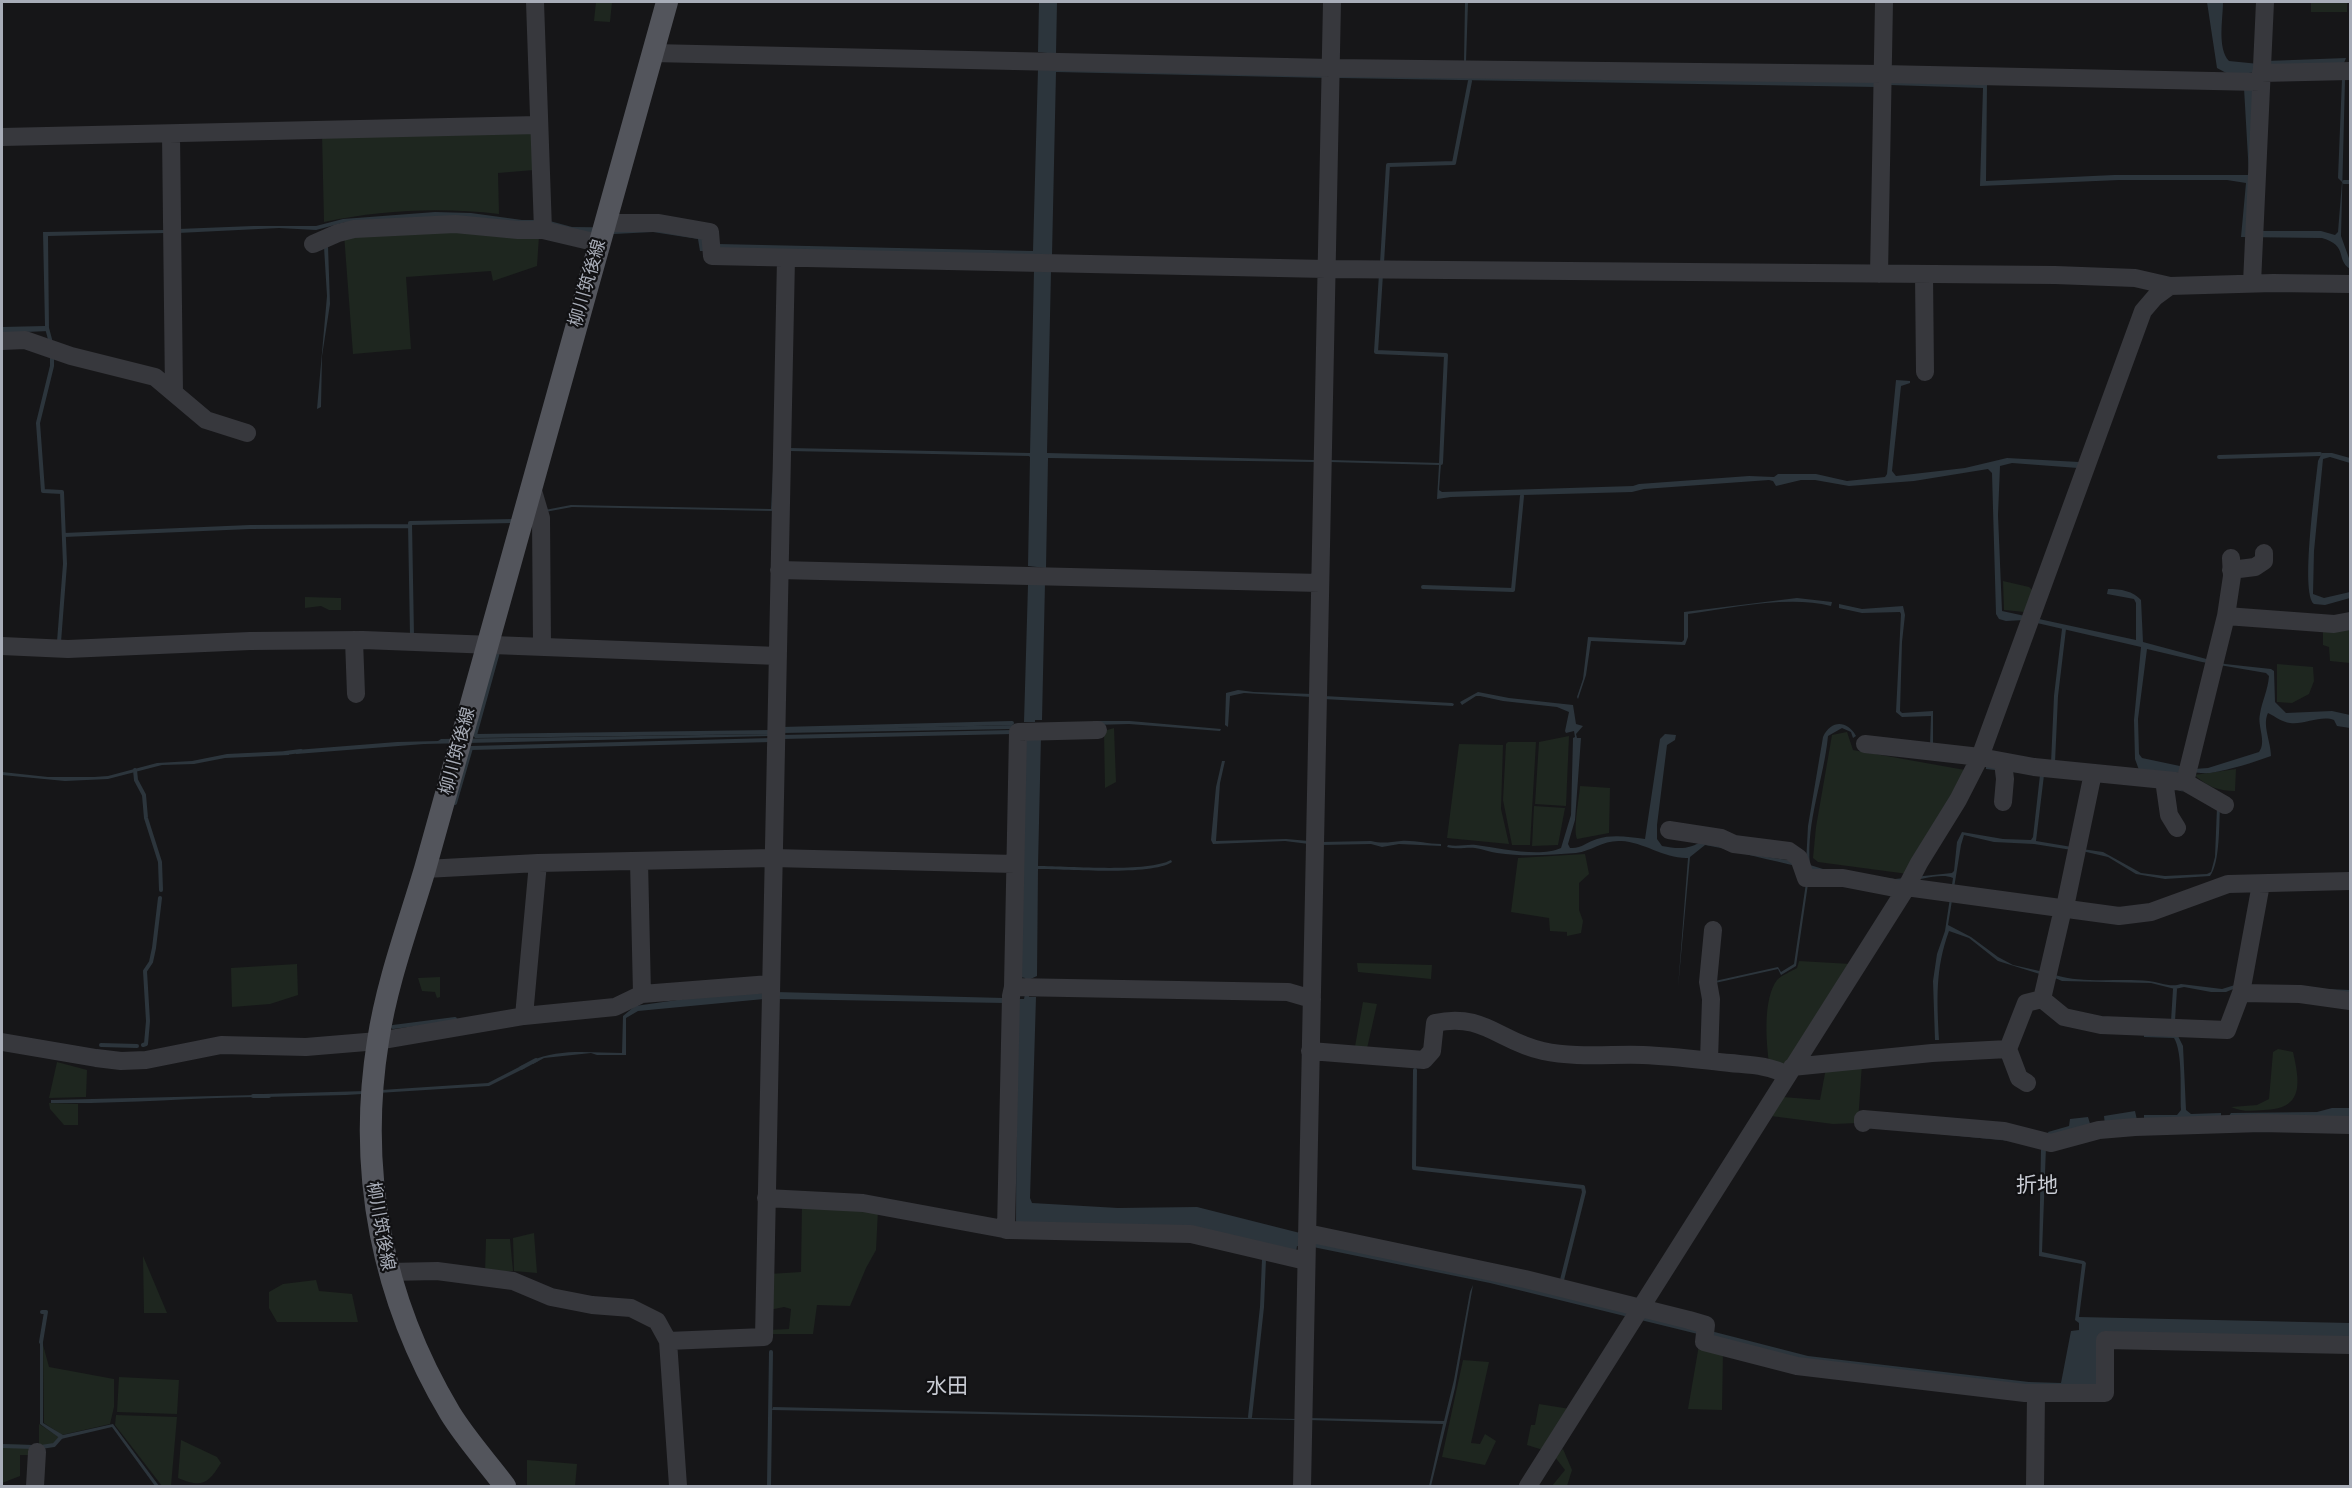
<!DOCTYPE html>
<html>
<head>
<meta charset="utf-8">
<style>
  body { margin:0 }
  #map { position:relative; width:2352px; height:1488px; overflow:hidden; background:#161618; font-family:Ubuntu,sans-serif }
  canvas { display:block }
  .frame { position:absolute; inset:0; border:3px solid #a8adb8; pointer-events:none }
</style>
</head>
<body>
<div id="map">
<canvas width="2352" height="1488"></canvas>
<div class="frame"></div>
</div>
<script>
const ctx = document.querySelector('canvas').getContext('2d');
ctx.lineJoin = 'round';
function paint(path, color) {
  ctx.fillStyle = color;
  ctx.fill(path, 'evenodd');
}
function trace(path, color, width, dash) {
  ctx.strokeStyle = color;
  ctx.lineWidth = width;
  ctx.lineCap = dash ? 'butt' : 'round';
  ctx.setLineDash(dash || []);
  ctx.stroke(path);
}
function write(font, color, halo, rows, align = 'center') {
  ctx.font = font + ' Ubuntu,"Noto Sans JP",sans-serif';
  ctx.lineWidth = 4.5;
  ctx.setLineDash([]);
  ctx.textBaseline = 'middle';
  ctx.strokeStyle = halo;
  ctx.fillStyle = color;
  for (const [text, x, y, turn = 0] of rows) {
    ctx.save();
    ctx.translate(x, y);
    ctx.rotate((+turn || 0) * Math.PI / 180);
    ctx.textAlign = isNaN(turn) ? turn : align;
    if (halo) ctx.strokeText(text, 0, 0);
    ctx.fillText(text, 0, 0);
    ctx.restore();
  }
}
paint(new Path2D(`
  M 596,2 L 612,2 L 610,22 L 594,21 Z
  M 2311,2 L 2347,2 L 2347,12 L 2311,12 Z
  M 533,133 L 534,170 L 498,173 L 499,214 C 441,207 381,210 324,222 L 322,134 Z
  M 367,229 L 539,236 L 537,266 L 493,281 L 491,271 L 406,277 L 411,349 L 353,354 L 344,234 Z
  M 2003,581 L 2029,587 L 2033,591 L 2025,612 L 2004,610 Z
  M 305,597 L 341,598 L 341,610 L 329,610 L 321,606 L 305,608 Z
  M 2350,625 L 2350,663 L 2330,661 L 2329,647 L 2323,645 L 2323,629 Z
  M 2277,664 L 2313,667 L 2314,681 L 2309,694 L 2292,703 L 2277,702 Z
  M 1114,728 L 1116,782 L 1105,788 L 1104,731 Z
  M 1847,732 L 1853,750 L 1965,770 L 1908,874 L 1818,862 L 1813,858 L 1816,827 L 1832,735 Z
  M 1569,736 L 1566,806 L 1535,804 L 1539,742 Z
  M 1508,742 L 1536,742 L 1530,845 L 1512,845 L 1503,800 L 1506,744 Z
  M 1459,744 L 1503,745 L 1501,809 L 1509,844 L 1447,838 Z
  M 2236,769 L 2235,791 C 2217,791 2208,786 2194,775 Z
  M 1580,786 L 1610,788 L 1609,833 L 1577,839 C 1573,830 1579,799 1580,786 Z
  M 1534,806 L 1565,808 L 1558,845 L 1532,846 Z
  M 1585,854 L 1589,874 L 1579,883 L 1579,910 L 1583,921 L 1581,933 L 1567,936 L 1567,932 L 1550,931 L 1549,918 L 1511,912 L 1518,858 Z
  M 1799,961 L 1851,964 L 1785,1067 L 1769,1063 C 1766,1040 1763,999 1777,980 C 1782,975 1790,972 1797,968 Z
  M 1357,963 L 1432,965 L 1431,979 L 1358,972 Z
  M 297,964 L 298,995 L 270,1004 L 232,1007 L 231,968 Z
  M 440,977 L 440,997 L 437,998 L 435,992 L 422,991 L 418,978 Z
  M 1363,1002 L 1377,1004 L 1366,1053 L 1354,1052 Z
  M 2278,1049 L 2293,1052 C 2300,1083 2304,1109 2264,1110 C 2252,1111 2242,1112 2231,1107 L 2257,1105 L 2269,1099 L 2273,1052 Z
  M 57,1062 L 87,1070 L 86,1097 L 49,1098 Z
  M 1862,1063 L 1858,1123 L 1833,1124 L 1771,1116 L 1783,1097 L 1820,1100 L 1826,1068 Z
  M 49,1103 L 78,1104 L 78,1125 L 64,1125 L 50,1109 Z
  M 802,1202 L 878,1210 L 876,1250 L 866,1268 L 850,1306 L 817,1305 L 813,1334 L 767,1334 L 768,1330 L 789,1329 L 791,1309 L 784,1307 L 769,1310 L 769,1274 L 801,1272 Z
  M 534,1233 L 537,1273 L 514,1271 L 513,1238 Z
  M 486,1239 L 510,1239 L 513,1271 L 485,1273 Z
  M 143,1256 L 167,1313 L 144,1313 Z
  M 316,1280 L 319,1291 L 352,1294 L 358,1322 L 277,1322 L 269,1308 L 269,1292 L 283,1284 Z
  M 43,1345 L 49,1367 L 114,1379 L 114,1407 L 110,1424 L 62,1435 L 44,1423 Z
  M 1699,1345 L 1723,1351 L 1722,1410 L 1688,1409 Z
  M 1463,1360 L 1489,1362 L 1471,1443 L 1480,1444 L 1485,1434 L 1496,1441 L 1485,1465 L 1442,1457 Z
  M 119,1377 L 179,1380 L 177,1414 L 117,1412 Z
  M 1539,1404 L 1570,1409 L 1543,1450 L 1527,1445 L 1531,1425 L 1535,1425 Z
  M 116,1415 L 177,1417 L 171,1486 L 162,1486 L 115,1425 Z
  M 39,1424 L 59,1437 L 53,1444 L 39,1446 Z
  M 181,1440 L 217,1457 L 221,1463 C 208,1484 202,1488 178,1478 Z
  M 2,1444 L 32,1445 L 31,1455 L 20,1455 L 20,1476 L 2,1483 Z
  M 1563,1449 L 1572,1470 L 1567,1486 L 1552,1486 L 1565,1470 L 1555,1457 Z
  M 527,1460 L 577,1464 L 575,1486 L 527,1486 Z`), '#1e261f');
paint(new Path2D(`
  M 1039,2 L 1057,2 L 1056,54 L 1038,52 Z
  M 1465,2 L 1468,2 L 1466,62 L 1464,62 Z
  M 2207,2 L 2223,2 C 2223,19 2217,48 2229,61 L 2259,64 L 2266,61 L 2346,58 L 2344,63 L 2230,75 L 2217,68 Z
  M 1038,69 L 1327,75 L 1327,78 L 1056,72 L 1052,255 L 718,249 L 718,244 L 1033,251 Z
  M 1339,75 L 1877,82 L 1876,87 L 1339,78 Z
  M 2342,79 L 2345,79 L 2341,236 L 2350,261 L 2350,269 C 2335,259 2349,246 2322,238 L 2241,237 L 2246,183 L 2227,180 L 2119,180 L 1980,186 L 1983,88 L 1890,85 L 1889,81 L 1987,84 L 1986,181 L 2114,175 L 2249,175 L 2244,88 L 2253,90 L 2262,231 L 2321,231 L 2335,235 L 2338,232 L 2342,182 L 2338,178 Z
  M 435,212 L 471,213 L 522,220 L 546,220 L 572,227 L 655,228 L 703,237 L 705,251 L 700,251 L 698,239 L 653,232 L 614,234 L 346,222 L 316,230 L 279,228 L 178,233 L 178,229 L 253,226 L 316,226 L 343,219 Z
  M 165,230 L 165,233 L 48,236 L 49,331 L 2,333 L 2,327 L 45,326 L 43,232 Z
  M 328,246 L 330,304 L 322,356 L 321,407 L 317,409 L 327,296 L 324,247 Z
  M 1034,270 L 1051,271 L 1047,453 L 1314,460 L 1314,462 L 1048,458 L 1046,568 L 1028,566 L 1030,457 L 1029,456 L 789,451 L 789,448 L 1030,453 Z
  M 1896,380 L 1910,381 L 1910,383 L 1901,386 L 1892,471 L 1896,476 L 1965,468 L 2007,458 L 2079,462 L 2078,468 L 2012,463 L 2000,466 L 1998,515 L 2002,611 L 2136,640 L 2136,603 L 2134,599 L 2107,594 L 2108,589 C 2121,589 2133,591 2141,600 L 2143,642 L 2225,664 L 2271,669 L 2274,671 L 2275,702 L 2286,713 L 2332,711 L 2350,715 L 2350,728 L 2337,726 L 2334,720 C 2321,715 2304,725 2290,723 C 2282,722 2276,717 2268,713 C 2262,725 2271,742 2271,756 C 2252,763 2232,769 2210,773 C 2197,774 2184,769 2172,774 L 2169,784 L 2184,792 L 2171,788 L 2044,775 L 2036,841 L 2072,847 L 2072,850 L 2034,844 L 1994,842 L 1964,835 L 1961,845 L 1948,925 L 1971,937 L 1998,957 L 2013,965 L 2044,972 L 2043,975 L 1998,961 L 1969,938 L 1949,931 C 1935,969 1937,1000 1939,1040 L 1935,1040 L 1933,981 L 1937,954 L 1945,931 L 1953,878 C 1939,872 1918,882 1902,881 C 1846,881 1791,864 1736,852 L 1806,863 L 1808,826 L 1823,737 C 1831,720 1847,720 1856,736 L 1853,738 L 1851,732 L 1842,728 L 1828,736 C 1824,779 1806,821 1810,865 L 1823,869 L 1895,879 L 1952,873 L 1954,871 L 1957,842 L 1962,832 L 2003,839 L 2031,840 L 2033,837 L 2040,775 L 1986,769 L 1986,765 L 2139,770 L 2135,759 L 2134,720 L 2141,647 L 2024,620 L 2006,621 L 1999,619 L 1996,614 L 1992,473 L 1988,469 L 1914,481 L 1849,486 L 1815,480 L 1801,480 L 1776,486 L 1773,481 L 1769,480 L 1644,489 L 1632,492 L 1451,497 L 1437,499 L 1439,465 L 1330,462 L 1330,460 L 1441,463 L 1439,490 L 1442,492 L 1633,486 L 1639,484 L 1749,476 L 1774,477 L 1778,474 L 1816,474 L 1847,481 L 1885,477 L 1887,474 ZM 2147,649 L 2202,662 L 2266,673 L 2269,676 C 2268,690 2262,701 2260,714 C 2257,726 2267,742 2259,752 L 2208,768 L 2194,769 L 2142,758 L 2139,754 L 2138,719 Z
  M 774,451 L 773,511 L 572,507 L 545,512 L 545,510 L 571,505 L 771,509 Z
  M 2322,453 L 2332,453 L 2350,458 L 2350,463 L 2330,457 L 2323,459 L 2314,551 L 2313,594 L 2324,598 L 2350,592 L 2350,598 L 2325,605 L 2314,604 C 2300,593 2316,483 2318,461 Z
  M 1045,583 L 1042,720 L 1035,720 L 1035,722 L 1024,722 L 1028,585 Z
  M 1797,598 L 1832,602 L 1831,606 C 1788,595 1732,608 1688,614 L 1688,637 L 1685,645 L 1591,641 L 1586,675 L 1578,699 L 1577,697 L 1583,679 L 1588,637 L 1682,642 L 1684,640 L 1684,612 Z
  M 1839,604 L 1862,609 L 1903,606 L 1905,615 L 1902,642 L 1900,711 L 1902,713 L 1933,711 L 1933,746 L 1930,746 L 1931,716 L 1902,717 L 1896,712 L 1901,614 L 1900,612 L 1862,613 L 1839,608 Z
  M 1238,690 L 1254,692 L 1313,694 L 1312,697 L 1244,693 L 1230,696 L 1228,727 L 1225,725 L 1226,693 Z
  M 1478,692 L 1509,698 L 1573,705 L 1576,724 L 1583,726 L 1576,734 L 1577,738 L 1581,738 L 1575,820 L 1568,844 L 1570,848 C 1581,849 1587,842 1597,839 C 1613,834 1629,837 1645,839 L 1660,739 L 1665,734 L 1676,735 L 1675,740 L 1667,745 L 1657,825 L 1657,839 L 1662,846 C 1678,849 1690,850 1703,840 L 1726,849 L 1705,845 L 1690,857 L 1678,988 L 1688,858 C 1665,859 1644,842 1621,841 C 1603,840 1592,851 1576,853 C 1550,855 1524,857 1497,853 C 1490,852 1482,849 1475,848 C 1465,847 1459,850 1447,847 L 1448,845 C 1458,847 1467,844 1476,845 C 1500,848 1540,858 1561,848 L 1571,815 L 1573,738 L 1575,737 L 1574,731 L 1566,733 L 1565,731 L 1569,712 L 1557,707 L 1503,701 L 1480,696 L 1476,696 L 1462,705 L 1460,702 Z
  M 1324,696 L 1452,703 L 1454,704 L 1453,706 L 1323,699 Z
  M 1093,721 L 1130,721 L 1221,729 L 1220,731 L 1129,724 L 1092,725 Z
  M 1015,725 L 1015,729 L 782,733 L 770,736 L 424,744 L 296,754 L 296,750 L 397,742 L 438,741 L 441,739 L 771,734 L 783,730 Z
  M 1041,736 L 1038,866 C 1068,866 1147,873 1171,860 L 1172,862 C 1151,876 1068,869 1038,869 L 1037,976 L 1026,981 L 1025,978 L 1021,977 L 1025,737 Z
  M 289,751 L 289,755 L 225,758 L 194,764 L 162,765 L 108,779 L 65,781 L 2,775 L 2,772 L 48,777 L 94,777 L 108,776 L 157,763 L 192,761 L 227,754 Z
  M 1222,761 L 1225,761 L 1220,783 L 1216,841 L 1286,839 L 1309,841 L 1309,844 L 1285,841 L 1213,844 L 1211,840 L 1216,787 Z
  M 2217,807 L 2220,807 C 2219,824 2220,863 2210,876 L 2165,879 L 2136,874 L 2108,857 L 2082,851 L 2082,849 L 2103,852 L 2141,873 L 2165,876 L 2207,874 L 2211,872 L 2215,857 Z
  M 1371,841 C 1383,844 1390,842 1401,841 C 1414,840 1427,844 1441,844 L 1441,846 L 1399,844 L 1382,847 L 1371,844 L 1321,845 L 1321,842 Z
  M 1806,883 L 1808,884 L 1796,966 L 1781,975 L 1778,969 L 1715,983 L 1715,981 L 1778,967 L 1781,972 L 1794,964 Z
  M 2055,975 C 2085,984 2118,978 2149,981 C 2159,982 2171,988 2181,984 L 2222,989 L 2235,985 L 2350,990 L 2350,994 L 2238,987 L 2226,992 L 2211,992 L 2184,987 L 2175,989 L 2151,983 L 2062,981 L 2055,978 Z
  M 776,992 L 1004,998 L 1005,1003 L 776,999 Z
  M 764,993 L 764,999 L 638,1011 L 626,1018 L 626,1055 L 597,1055 L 591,1053 L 544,1058 L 533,1064 L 531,1061 C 559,1048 592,1053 622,1053 L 623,1016 L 635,1006 L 698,997 Z
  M 1025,994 L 1029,994 L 1029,997 L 1036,997 L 1030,1198 L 1032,1203 L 1118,1208 L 1197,1207 L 1300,1233 L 1301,1247 L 1297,1246 L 1296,1252 L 1016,1222 L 1017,999 L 1024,999 Z
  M 2144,1032 L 2177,1034 L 2183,1046 L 2186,1110 L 2191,1114 L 2221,1113 L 2221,1117 L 2144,1119 L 2144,1115 L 2177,1115 L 2181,1110 C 2180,1091 2183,1053 2174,1038 L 2144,1037 Z
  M 523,1065 L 525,1068 L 489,1086 L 346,1095 L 265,1097 L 263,1094 L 366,1091 L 488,1083 Z
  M 257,1095 L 257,1097 C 188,1098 120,1104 51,1103 L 51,1100 Z
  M 2332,1108 L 2350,1108 L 2350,1116 L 2228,1117 L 2231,1113 L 2317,1112 Z
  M 2135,1111 L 2137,1120 L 2105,1125 L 2104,1116 Z
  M 2088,1117 L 2091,1127 L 2049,1135 L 2048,1132 L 2069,1126 L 2070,1119 Z
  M 1868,1127 L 2007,1137 L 2046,1147 L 2042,1252 L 2084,1261 L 2086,1263 L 2079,1317 L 2350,1323 L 2350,1339 L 2101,1336 L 2101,1386 L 2064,1390 L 1812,1362 L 1490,1283 L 1313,1247 L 1314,1242 L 1625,1309 L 1808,1356 L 2029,1382 L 2061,1383 L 2071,1331 L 2079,1330 L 2079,1323 L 2075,1320 L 2082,1264 L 2039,1256 L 2041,1149 L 2010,1141 Z
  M 1473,1285 L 1455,1388 L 1431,1486 L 1429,1486 L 1443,1424 L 1309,1420 L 1308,1418 L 1444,1421 L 1454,1380 L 1470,1292 Z
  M 40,1340 L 43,1340 L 43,1423 L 63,1435 L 113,1424 L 159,1486 L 155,1486 L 112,1427 L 61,1439 L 40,1424 Z
  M 773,1407 L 1297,1419 L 1297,1420 L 772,1410 Z`), '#2c353c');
trace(new Path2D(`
  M 2344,182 L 2350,182
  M 1382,263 L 1388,165 L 1454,163 L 1470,81
  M 1381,274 L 1376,352 L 1446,355 L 1441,463
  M 47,328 L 51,343
  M 52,356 L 52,366 L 38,423 L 43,491 L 62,492 L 65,564 L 59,642
  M 2219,457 L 2320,454
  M 64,535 L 250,527 L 410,526
  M 1423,587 L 1513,590 L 1522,496
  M 412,636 L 410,523 L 514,521
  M 498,652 L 475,735 L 476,736 L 771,732
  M 781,729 L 1012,723
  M 782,737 L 1013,732
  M 285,753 L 301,751
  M 2053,763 L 2056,696 L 2064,629
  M 135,770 L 136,780 L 144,795 L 146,818 L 160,862 L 161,890
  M 455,803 L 471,748 L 772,740
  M 2173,1021 L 2175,989
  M 393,1027 L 455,1019
  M 101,1045 L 137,1046
  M 143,1045 L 146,1044 L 148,1021 L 145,971 L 151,962 L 154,948 L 160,898
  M 521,1068 L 536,1060
  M 1415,1070 L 1414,1168 L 1583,1187 L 1584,1192 L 1562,1280
  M 253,1096 L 269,1096
  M 41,1342 L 46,1312 L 42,1312
  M 1250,1417 L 1262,1307 L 1264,1259
  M 2,1446 L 34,1447
  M 41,1447 L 54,1445 L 61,1437
  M 769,1486 L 771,1352`), '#2c353c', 4);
trace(new Path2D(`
  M 535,2 L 543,230
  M 652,53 L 1331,68 L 1882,74 L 2260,82
  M 2261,73 L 2350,71
  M 171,134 L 174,393
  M 2,137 L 538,125
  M 604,223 L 659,223 L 710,232 L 712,256 L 1326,269 L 2055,275 L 2135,278 L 2170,286
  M 313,244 L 338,233 L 354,229 L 455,224 L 518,230 L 543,230 L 598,243
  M 1879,274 L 1884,2
  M 1924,274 L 1925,372
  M 2252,283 L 2265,2
  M 2,341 L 25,340 L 71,356 L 155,377 L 206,420 L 247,433
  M 531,484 L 541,518 L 542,645
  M 779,570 L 1320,583
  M 2231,570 L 2255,567 L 2264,561 L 2264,553
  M 2226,616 L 2334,624 L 2350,621
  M 354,640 L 356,694
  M 2,646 L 68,649 L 250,641 L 363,640 L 778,656
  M 1865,744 L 1980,757 L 2034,767 L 2185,782 L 2225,805
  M 2164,780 L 2169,815 L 2177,828
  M 2185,782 L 2226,616 L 2232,576 L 2231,558
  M 2003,802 L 2005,779 L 2003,762
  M 1669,830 L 1721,838 L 1734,844 L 1789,851 L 1799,858 L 1806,878 L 1843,878 L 1905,890
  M 639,861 L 642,994
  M 425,869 L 538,863 L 773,858 L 1015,864
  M 1906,887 L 2119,916 L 2151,912 L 2228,884 L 2350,881
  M 1013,987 L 1288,992 L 1312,999
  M 2241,993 L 2300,994 L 2350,1001
  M 2042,999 L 2064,1017 L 2101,1025 L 2227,1030 L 2241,993 L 2261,884
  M 2042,999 L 2062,913 L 2065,907 L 2093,773
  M 524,1016 L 538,863
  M 2,1042 L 96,1058 L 121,1061 L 146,1060 L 221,1045 L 306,1047 L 378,1041 L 524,1016 L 615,1007 L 642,994 L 770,984
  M 2008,1049 L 2019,1078 L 2027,1083
  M 1310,1051 L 1424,1060 L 1432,1051 L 1435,1023 C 1483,1012 1500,1042 1543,1051 C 1575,1058 1610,1054 1643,1055 C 1672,1056 1701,1060 1730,1063 C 1750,1065 1769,1065 1787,1075
  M 1709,1060 L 1711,999 L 1708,982 L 1713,930
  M 1792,1067 L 1932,1053 L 2008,1049 L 2026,1003 L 2042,999
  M 1863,1123 L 1863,1119 L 2004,1131 L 2051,1143 L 2099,1130 L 2135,1127 L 2261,1123 L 2350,1125
  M 766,1198 L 863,1203 L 1009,1230 L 1191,1234 L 1306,1261
  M 1006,1230 L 1011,996 L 1013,987 L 1018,732 L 1098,730
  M 1307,1233 L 1525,1279 L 1689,1320 L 1706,1325 L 1704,1342 L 1797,1366 L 2025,1393 L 2105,1393 L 2105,1340 L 2350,1345
  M 388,1272 L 437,1271 L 513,1281 L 551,1297 L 592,1305 L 631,1308 L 657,1321 L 668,1341 L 678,1486
  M 668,1341 L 764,1337 L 786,258
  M 35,1486 L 37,1452
  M 1302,1486 L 1332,2
  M 1528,1486 L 1905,890 L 1919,863 L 1958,800 L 1980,757 L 2143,311 L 2155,297 L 2170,286 L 2273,283 L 2350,284
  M 2035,1486 L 2036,1393`), '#37383d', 18);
trace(new Path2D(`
  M 505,1486 C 487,1462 466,1439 450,1413 C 382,1299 357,1172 378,1041 C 387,982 408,926 425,869 L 667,2`), '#53555c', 22);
write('18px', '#a8adb8', '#111113', [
  ["柳川筑後線",587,283,-74],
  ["柳川筑後線",457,751,-75],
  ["柳川筑後線",381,1226,80]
]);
write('21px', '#c9ccd4', '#111113', [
  ["折地",2037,1185],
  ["水田",947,1386]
]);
</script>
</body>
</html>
